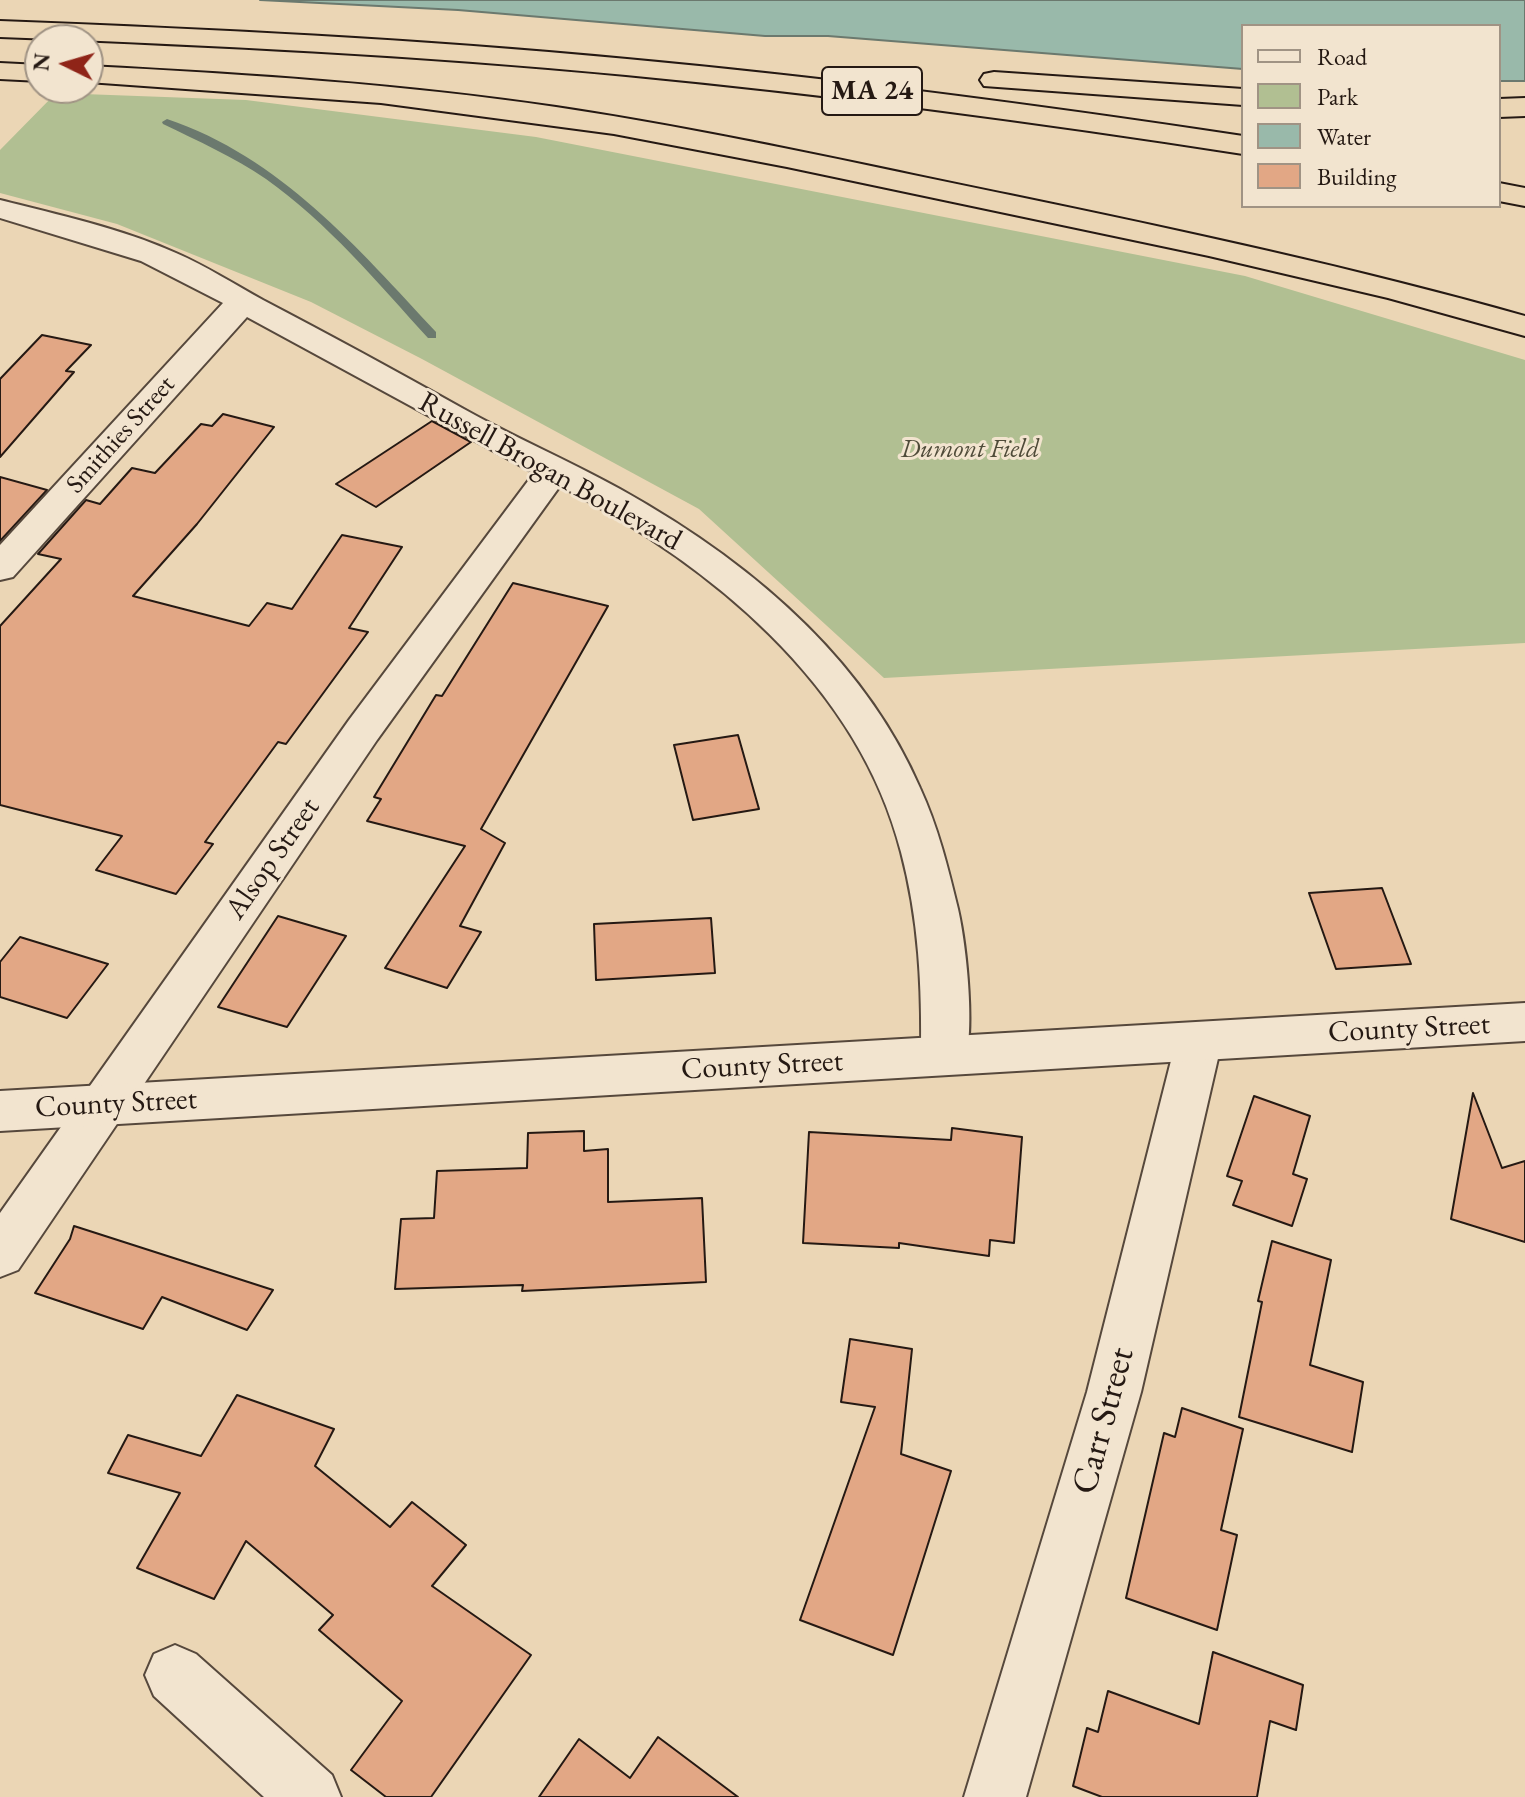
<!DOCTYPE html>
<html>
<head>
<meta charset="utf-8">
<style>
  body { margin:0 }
  #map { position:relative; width:1525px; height:1797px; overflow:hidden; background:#ebd6b5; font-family:"EB Garamond",serif }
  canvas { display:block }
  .legend { position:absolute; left:1241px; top:24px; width:260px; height:184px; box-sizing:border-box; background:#f2e4cf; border:2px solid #a09384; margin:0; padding:10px 14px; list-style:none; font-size:24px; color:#251913 }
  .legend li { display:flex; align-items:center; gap:16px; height:40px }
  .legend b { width:40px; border:2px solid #a09384 }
  .north { position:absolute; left:24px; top:24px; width:80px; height:80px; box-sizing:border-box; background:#f2e4cf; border:2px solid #a09384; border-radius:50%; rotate:275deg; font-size:22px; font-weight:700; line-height:32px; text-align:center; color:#251913 }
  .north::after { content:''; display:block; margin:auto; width:28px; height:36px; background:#8f2418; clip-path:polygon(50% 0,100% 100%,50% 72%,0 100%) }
</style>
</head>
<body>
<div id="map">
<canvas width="1525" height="1797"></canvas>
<ul class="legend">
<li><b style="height:10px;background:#f2e4cf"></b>Road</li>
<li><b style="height:22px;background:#b1bf92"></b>Park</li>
<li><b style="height:22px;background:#99b9aa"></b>Water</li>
<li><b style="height:22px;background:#e2a785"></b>Building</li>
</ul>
<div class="north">N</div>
</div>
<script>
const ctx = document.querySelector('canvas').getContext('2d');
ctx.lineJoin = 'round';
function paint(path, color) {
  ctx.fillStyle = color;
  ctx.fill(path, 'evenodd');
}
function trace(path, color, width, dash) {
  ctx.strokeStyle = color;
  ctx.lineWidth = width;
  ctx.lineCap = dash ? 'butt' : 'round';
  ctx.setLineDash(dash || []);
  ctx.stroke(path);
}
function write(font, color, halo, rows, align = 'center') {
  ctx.font = font + ' "EB Garamond",serif';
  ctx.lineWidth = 6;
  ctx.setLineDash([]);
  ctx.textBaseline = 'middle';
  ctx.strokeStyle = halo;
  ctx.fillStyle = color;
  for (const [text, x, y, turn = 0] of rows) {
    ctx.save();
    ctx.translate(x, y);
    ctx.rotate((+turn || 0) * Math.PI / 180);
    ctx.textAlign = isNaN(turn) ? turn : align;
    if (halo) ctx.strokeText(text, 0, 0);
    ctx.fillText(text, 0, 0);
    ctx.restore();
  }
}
paint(new Path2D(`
  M 56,93 L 246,100 L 536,137 L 1245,276 L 1525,360 L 1525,643 L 884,678 L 699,509 L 422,359 L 311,302 L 117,224 L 0,193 L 0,150 Z`), '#b1bf92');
const water = new Path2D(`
  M 260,0 L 1525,0 L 1525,81 L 1499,81 L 1499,26 L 1243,26 L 1243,69 L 828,36 L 765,36 L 458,10 Z`);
paint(water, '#99b9aa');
trace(water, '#6b796e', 2);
paint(new Path2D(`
  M 167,119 C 280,157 358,248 436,332 L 436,338 L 428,338 C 377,282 328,223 266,179 C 234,157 198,141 163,124 L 162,122 Z`), '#6b796e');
const building = new Path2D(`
  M 42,335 L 91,345 L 66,371 L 74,372 L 0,457 L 0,379 Z
  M 223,414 L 274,427 L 197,524 L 133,596 L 249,626 L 267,603 L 292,609 L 342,535 L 402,547 L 349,628 L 368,632 L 286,744 L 278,742 L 205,842 L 213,844 L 176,894 L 96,870 L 122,836 L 0,805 L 0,626 L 61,559 L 38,554 L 86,500 L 100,504 L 132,468 L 155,473 L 201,424 L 212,426 Z
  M 432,421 L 471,442 L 376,507 L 336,484 Z
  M 0,477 L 47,490 L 0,541 Z
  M 513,583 L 608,606 L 481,829 L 505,843 L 460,926 L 481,932 L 447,988 L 385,968 L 465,846 L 367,821 L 381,799 L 374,797 L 436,695 L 442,696 Z
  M 738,735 L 759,809 L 693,820 L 674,745 Z
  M 1382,888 L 1411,964 L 1336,969 L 1309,893 Z
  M 278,916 L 346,936 L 287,1027 L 218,1007 Z
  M 711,918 L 715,973 L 596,980 L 594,924 Z
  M 20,937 L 108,964 L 67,1018 L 0,997 L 0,962 Z
  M 1473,1093 L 1502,1168 L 1525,1161 L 1525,1242 L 1451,1219 Z
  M 1254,1096 L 1310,1116 L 1293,1174 L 1307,1179 L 1292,1226 L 1233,1205 L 1242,1181 L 1227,1176 Z
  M 952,1128 L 1022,1137 L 1014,1243 L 990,1240 L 989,1256 L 899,1243 L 899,1248 L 803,1243 L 809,1132 L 951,1140 Z
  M 584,1131 L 584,1151 L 608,1149 L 608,1202 L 702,1198 L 706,1282 L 522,1291 L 523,1285 L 395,1289 L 401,1219 L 434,1218 L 437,1171 L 527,1168 L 528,1133 Z
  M 74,1226 L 183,1261 L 273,1290 L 247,1330 L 162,1297 L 143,1329 L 35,1293 L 70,1239 Z
  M 1272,1241 L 1331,1260 L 1310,1365 L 1363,1382 L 1352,1452 L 1239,1417 L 1262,1302 L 1258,1301 Z
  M 850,1339 L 912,1349 L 901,1454 L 951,1471 L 893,1655 L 800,1620 L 875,1407 L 841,1402 Z
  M 237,1395 L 334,1429 L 315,1466 L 390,1527 L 412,1502 L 466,1545 L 432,1586 L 531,1655 L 431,1797 L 386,1797 L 351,1770 L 402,1701 L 319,1630 L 333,1615 L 246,1541 L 214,1599 L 137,1568 L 180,1493 L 108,1473 L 128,1435 L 201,1456 Z
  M 1182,1408 L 1243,1429 L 1221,1530 L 1237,1535 L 1217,1630 L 1126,1598 L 1164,1433 L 1175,1437 Z
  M 1213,1652 L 1303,1685 L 1296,1730 L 1270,1721 L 1257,1797 L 1102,1797 L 1073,1786 L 1087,1728 L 1098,1732 L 1108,1691 L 1199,1724 Z
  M 658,1737 L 738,1797 L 539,1797 L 579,1739 L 630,1778 Z`);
paint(building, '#e2a785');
trace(building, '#251913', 2);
const minor = new Path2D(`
  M 0,200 C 59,215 120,228 176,253 C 206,266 234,284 263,300 C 330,335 396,371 462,408 C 513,437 568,460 620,489 C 744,558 862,654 920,788 C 938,827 948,868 958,909 C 966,944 977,1039 962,1070 L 945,1075 L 928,1070 L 921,1056 C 922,986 919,920 901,852 C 858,683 708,563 560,486 L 377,740 L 18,1270 L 0,1277 L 0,1213 L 349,720 L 534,473 L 247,317 L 13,577 L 0,580 L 0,545 L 223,303 L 141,261 L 0,218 Z
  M 1199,1022 L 1216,1028 L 1222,1041 L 1141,1392 L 1026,1797 L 964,1797 L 1087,1392 L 1176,1041 L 1182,1028 Z
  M 175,1645 L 196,1654 L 332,1775 L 341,1797 L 264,1797 L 154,1696 L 145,1675 L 154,1654 Z`);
const tertiary = new Path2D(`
  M 1525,1003 L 1525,1041 L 0,1131 L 0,1091 Z`);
const motorway = new Path2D(`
  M 0,21 C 209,29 418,39 627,59 C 833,78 1038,105 1243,136 L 1243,154 C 1038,122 833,95 626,75 C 418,55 208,45 0,37 Z
  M 0,63 L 40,65 L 40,81 L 0,79 Z
  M 88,66 C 244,74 401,84 556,107 C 709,130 859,164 1010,195 C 1183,231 1355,268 1525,316 L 1525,336 L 1388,298 L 1209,256 L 787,167 L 614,134 L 381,103 L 88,82 Z
  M 994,72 L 1243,89 L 1243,105 L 984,86 L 980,80 L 984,74 Z
  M 1525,98 L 1525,116 L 1499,117 L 1499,99 Z
  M 1499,183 L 1525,188 L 1525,206 L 1499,201 Z`);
trace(minor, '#56483c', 4);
trace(tertiary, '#56483c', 4);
trace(motorway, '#251913', 4);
paint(minor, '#f2e4cf');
paint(tertiary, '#f2e4cf');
paint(motorway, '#ebd6b5');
write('26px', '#251913', '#f2e4cf', [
  ["Smithies Street",121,435,-48]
]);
write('italic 26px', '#4f4b39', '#f2e4cf', [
  ["Dumont Field",970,450]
]);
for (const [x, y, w] of [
  [872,91,100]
]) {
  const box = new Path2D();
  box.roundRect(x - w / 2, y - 24, w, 48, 6);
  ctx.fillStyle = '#f2e4cf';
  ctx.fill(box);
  trace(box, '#251913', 2);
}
write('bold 28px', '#251913', null, [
  ["MA 24",872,91]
]);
write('30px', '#251913', '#f2e4cf', [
  ["Russell Brogan Boulevard",550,472,29],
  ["Alsop Street",273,859,-55],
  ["County Street",1409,1029,-3],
  ["County Street",762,1066,-3],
  ["County Street",116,1104,-3]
]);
write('36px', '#251913', '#f2e4cf', [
  ["Carr Street",1104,1421,-75]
]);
</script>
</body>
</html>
